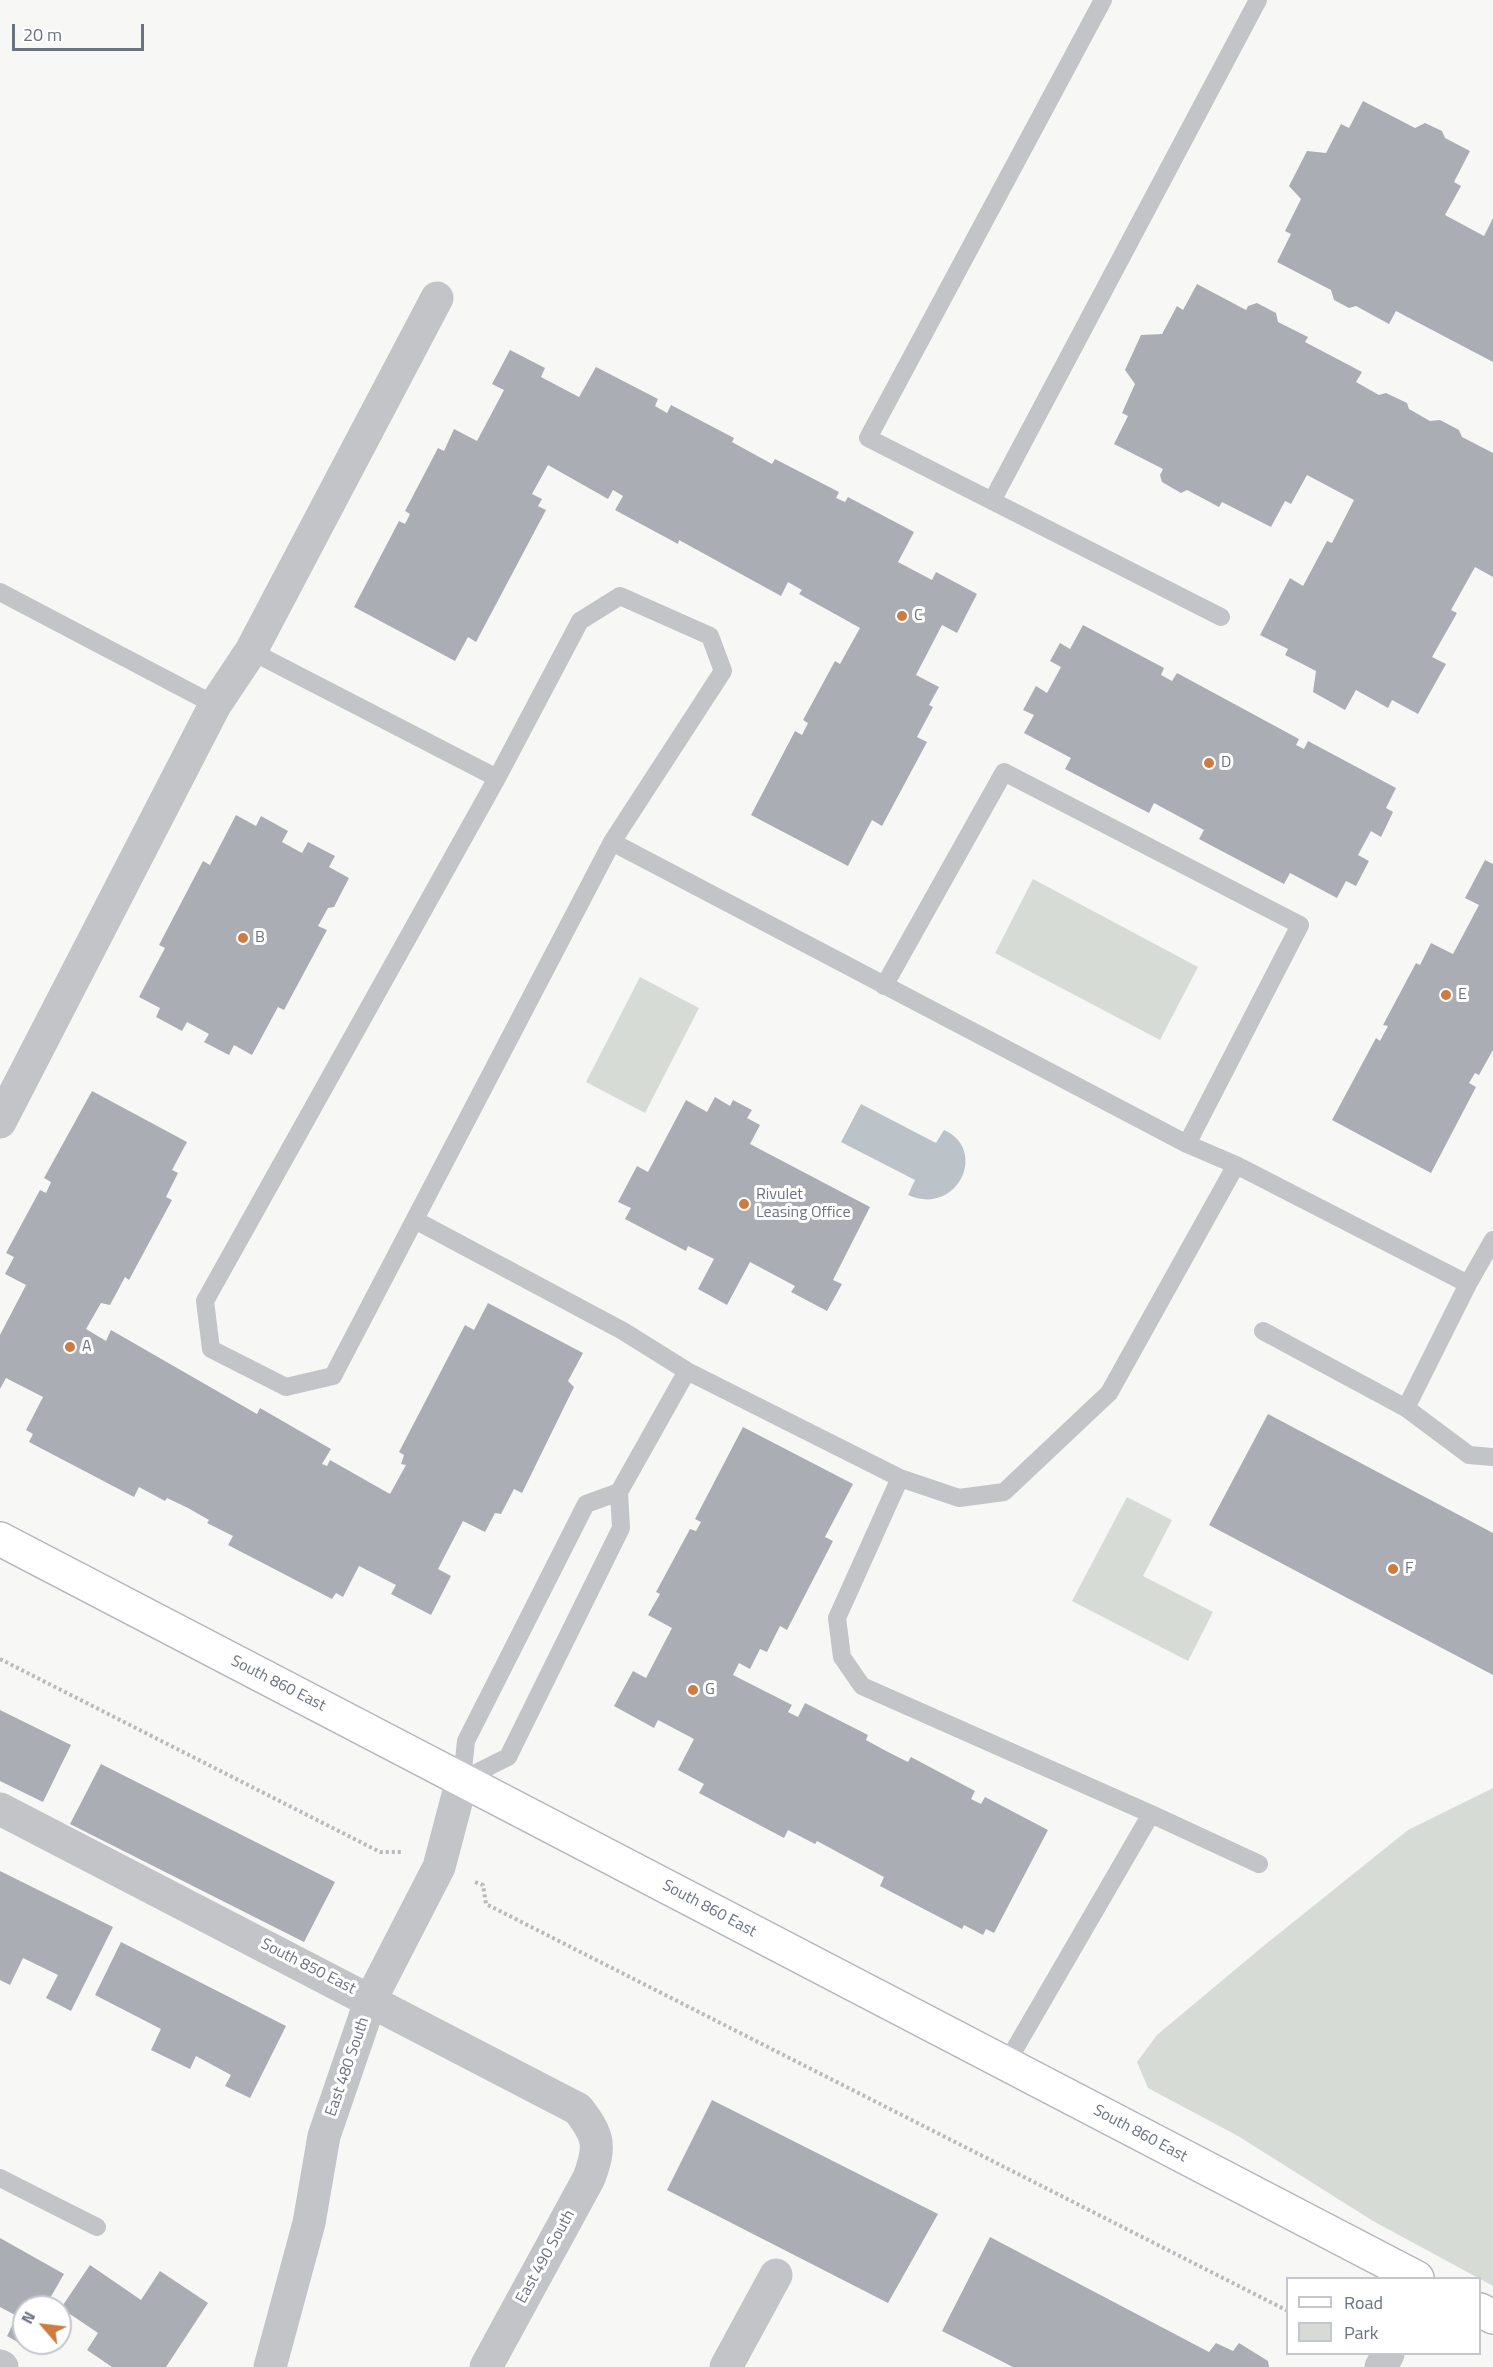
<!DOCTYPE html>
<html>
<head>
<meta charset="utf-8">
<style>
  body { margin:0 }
  #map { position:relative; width:1493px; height:2367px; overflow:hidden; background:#f7f7f5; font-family:"Titillium Web",sans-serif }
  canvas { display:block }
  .legend { position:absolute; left:1286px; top:2277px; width:195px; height:78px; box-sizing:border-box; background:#fff; border:2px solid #c4c7cd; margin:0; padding:8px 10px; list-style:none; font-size:18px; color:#6b7382 }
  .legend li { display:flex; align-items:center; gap:12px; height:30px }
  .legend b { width:30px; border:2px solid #c4c7cd }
  .north { position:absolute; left:12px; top:2295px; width:60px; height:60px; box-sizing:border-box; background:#fff; border:2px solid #c4c7cd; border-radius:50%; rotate:298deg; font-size:16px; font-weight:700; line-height:24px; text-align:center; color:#6b7382 }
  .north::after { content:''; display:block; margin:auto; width:21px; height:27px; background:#cd7b40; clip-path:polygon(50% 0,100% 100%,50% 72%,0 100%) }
  .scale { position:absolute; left:12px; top:24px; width:132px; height:27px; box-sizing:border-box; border:3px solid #6b7382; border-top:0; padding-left:8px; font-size:18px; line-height:21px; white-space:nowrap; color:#6b7382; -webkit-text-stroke:4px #fff; paint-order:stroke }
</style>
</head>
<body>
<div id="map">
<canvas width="1493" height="2367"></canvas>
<ul class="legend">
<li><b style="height:8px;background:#fff"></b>Road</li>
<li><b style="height:16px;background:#d6dcd5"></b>Park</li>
</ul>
<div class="north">N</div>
<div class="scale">20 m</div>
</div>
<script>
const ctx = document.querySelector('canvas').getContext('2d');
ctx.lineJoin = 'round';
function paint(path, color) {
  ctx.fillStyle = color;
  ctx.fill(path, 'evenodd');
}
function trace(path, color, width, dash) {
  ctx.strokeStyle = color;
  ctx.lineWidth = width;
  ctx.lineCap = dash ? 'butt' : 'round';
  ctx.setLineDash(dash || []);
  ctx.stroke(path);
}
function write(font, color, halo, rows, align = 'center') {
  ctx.font = font + ' "Titillium Web",sans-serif';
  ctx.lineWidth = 6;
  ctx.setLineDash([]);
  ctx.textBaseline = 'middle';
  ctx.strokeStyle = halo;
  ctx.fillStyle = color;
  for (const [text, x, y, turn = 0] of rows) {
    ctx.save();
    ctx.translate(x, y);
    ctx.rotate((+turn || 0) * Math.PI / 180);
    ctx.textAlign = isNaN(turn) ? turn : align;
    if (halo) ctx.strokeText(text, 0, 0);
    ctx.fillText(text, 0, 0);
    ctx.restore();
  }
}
paint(new Path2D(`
  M 1033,879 L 1198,967 L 1160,1040 L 995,953 Z
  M 640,977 L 699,1008 L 645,1113 L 586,1082 Z
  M 1127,1497 L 1172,1520 L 1143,1576 L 1213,1612 L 1188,1661 L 1072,1601 Z
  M 1493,1788 L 1493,2286 L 1373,2221 L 1238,2136 L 1148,2088 L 1137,2062 L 1157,2035 L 1261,1948 L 1408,1830 Z`), '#d6dcd5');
paint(new Path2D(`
  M 861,1104 L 936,1143 L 944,1130 C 989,1150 957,1217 908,1195 L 915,1180 L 841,1142 Z`), '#bbc2c8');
paint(new Path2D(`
  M 1363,101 L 1415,128 L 1425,123 L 1442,131 L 1445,138 L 1470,151 L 1454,182 L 1461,186 L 1445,215 L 1484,236 L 1493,218 L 1493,362 L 1396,311 L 1389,324 L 1356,306 L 1349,308 L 1334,300 L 1331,290 L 1277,262 L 1291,234 L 1285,231 L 1301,199 L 1289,186 L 1307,151 L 1326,153 L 1341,124 L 1349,128 Z
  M 1197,284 L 1246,310 L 1248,306 L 1257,303 L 1276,313 L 1278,322 L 1308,337 L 1305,342 L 1362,372 L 1356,382 L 1379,395 L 1386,393 L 1407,403 L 1409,409 L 1430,421 L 1440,420 L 1459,430 L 1462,437 L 1493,453 L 1493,577 L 1475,567 L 1451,610 L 1457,613 L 1432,657 L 1446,664 L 1418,714 L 1392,700 L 1388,708 L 1356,690 L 1345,710 L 1313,692 L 1316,671 L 1285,655 L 1288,649 L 1260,635 L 1290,578 L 1303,586 L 1327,541 L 1332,543 L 1354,500 L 1307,475 L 1291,504 L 1285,501 L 1271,527 L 1222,502 L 1219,507 L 1187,490 L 1181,493 L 1162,482 L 1160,475 L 1163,469 L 1114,444 L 1128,416 L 1122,413 L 1135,384 L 1125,370 L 1141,335 L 1162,334 L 1177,306 L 1183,310 Z
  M 510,350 L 545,368 L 541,377 L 579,397 L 596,367 L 658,399 L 655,406 L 667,413 L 671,405 L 734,438 L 732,442 L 772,464 L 775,459 L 839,492 L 836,498 L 845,502 L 848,497 L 914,532 L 898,562 L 932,580 L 936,572 L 977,594 L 957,633 L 942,625 L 916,675 L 939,687 L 929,705 L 933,707 L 917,737 L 927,742 L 882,826 L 872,820 L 848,866 L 751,815 L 795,731 L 802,735 L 808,723 L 803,720 L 835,661 L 840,664 L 860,628 L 799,594 L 802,590 L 788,582 L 781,596 L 679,540 L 678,544 L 615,510 L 623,496 L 613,490 L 608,499 L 548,465 L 532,494 L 542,499 L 538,506 L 546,510 L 476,642 L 468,637 L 455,661 L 354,607 L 399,521 L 405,524 L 410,514 L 405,511 L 438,448 L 444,451 L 454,429 L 477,441 L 504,390 L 492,384 Z
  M 1083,625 L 1164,668 L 1161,675 L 1172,681 L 1177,673 L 1299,739 L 1296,745 L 1304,749 L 1308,741 L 1396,788 L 1386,808 L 1393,812 L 1381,837 L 1371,831 L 1358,855 L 1369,861 L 1356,886 L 1346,881 L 1337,898 L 1290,873 L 1284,884 L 1199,839 L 1204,830 L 1154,803 L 1149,813 L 1065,769 L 1071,758 L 1024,733 L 1034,715 L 1023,710 L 1036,686 L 1047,693 L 1061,667 L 1050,661 L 1060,643 L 1070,649 Z
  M 236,815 L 256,826 L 261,816 L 288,831 L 282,842 L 302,853 L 308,842 L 335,856 L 329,867 L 349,878 L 334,907 L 328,908 L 318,926 L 327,930 L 284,1010 L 278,1007 L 252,1055 L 234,1045 L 229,1055 L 204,1042 L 209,1034 L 187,1022 L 182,1031 L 156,1017 L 160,1008 L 139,997 L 165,948 L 159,945 L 203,861 L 210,865 Z
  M 1485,860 L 1493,864 L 1493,1050 L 1479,1075 L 1475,1073 L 1469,1083 L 1476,1087 L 1431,1173 L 1332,1120 L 1376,1038 L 1380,1041 L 1388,1026 L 1383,1025 L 1416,963 L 1420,965 L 1431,943 L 1453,954 L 1479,905 L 1465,898 Z
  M 92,1091 L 187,1142 L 172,1170 L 178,1173 L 166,1197 L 172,1200 L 129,1280 L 125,1277 L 110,1305 L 101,1303 L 86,1329 L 106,1341 L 111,1330 L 257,1414 L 260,1408 L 331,1449 L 322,1464 L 327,1466 L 330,1460 L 390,1494 L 406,1465 L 401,1464 L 404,1455 L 399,1452 L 465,1325 L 474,1330 L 488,1303 L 583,1353 L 568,1381 L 574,1387 L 522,1493 L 514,1489 L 501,1514 L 495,1513 L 485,1532 L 463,1521 L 438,1569 L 451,1576 L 431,1615 L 391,1594 L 396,1585 L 359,1566 L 343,1597 L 336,1593 L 332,1599 L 228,1545 L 233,1536 L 207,1523 L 209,1520 L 188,1508 L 167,1498 L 165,1501 L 139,1487 L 134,1497 L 29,1442 L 33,1434 L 26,1430 L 43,1397 L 6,1378 L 0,1389 L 0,1335 L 26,1285 L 5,1274 L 14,1257 L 6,1253 L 40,1190 L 46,1193 L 51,1182 L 44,1178 Z
  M 715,1097 L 730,1106 L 733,1100 L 752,1110 L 747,1118 L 760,1125 L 750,1144 L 870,1207 L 833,1280 L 842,1284 L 827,1311 L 791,1292 L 795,1286 L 750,1262 L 727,1305 L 698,1289 L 714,1259 L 688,1246 L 686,1251 L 625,1219 L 631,1208 L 618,1202 L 637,1166 L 648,1172 L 686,1100 L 707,1112 Z
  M 1268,1414 L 1493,1533 L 1493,1675 L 1209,1525 Z
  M 743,1427 L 853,1484 L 825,1537 L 833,1541 L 787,1630 L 780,1626 L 767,1652 L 760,1649 L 750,1669 L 739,1663 L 733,1675 L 792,1705 L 788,1712 L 798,1717 L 805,1703 L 868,1735 L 866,1740 L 886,1751 L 908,1762 L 911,1757 L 975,1791 L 971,1799 L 981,1804 L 985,1797 L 1048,1830 L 994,1933 L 986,1929 L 983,1935 L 964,1925 L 962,1929 L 880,1886 L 884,1877 L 817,1841 L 815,1844 L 788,1830 L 784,1838 L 699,1793 L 704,1784 L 678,1770 L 694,1739 L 658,1720 L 654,1728 L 614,1706 L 633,1671 L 646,1678 L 672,1628 L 648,1615 L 660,1594 L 656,1592 L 690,1529 L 696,1531 L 701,1522 L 695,1519 Z
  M 0,1710 L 71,1745 L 43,1802 L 0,1781 Z
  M 101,1764 L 335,1882 L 304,1942 L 70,1824 Z
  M 0,1871 L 113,1927 L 71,2011 L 46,1998 L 58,1975 L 23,1958 L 10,1985 L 0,1980 Z
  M 121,1942 L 286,2026 L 250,2098 L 225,2086 L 231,2075 L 196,2056 L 190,2069 L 151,2050 L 161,2029 L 95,1995 Z
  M 712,2100 L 938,2214 L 888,2303 L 667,2190 Z
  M 990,2237 L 1209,2352 L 1216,2343 L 1233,2351 L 1239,2343 L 1268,2361 L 1269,2367 L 1013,2367 L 942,2331 Z
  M 0,2238 L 64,2274 L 45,2307 L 24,2307 L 23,2345 L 7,2336 L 17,2316 L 0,2307 Z
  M 90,2265 L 141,2300 L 160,2271 L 208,2303 L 166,2367 L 112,2367 L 87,2350 L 98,2333 L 61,2308 Z`), '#aaaeb4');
const secondary = new Path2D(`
  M 0,1539 L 1417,2278
  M 1480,2310 L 1493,2317`);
trace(secondary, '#b4b7bc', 36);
trace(new Path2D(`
  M 0,1659 L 380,1852 L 402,1852
  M 475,1882 L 483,1885 L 486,1904 L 1288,2311`), '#b9bbbe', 4, [3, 3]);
trace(new Path2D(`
  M 1103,0 L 868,438 L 1221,617
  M 992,501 L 1258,0
  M 0,592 L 215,705
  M 620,596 L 710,636 L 723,671 L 612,842 L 333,1376 L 286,1387 L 211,1349 L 205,1301 L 497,778 L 580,621 Z
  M 251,651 L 497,778
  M 612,842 L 1187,1144 L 1236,1165 L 1468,1284
  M 884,986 L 1004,772 L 1300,925 L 1187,1144
  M 415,1220 L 623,1331 L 687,1371 L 900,1478
  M 1493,1240 L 1468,1284 L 1406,1408 L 1469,1455 L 1493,1457
  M 1263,1331 L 1406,1408
  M 462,1780 L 508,1757 L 621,1528 L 619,1492 L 687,1371
  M 462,1780 L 466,1741 L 586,1504 L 619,1492
  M 1151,1814 L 1259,1864
  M 1006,2064 L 1151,1814 L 862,1686 L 842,1657 L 837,1618 L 900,1478 L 959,1498 L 1004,1492 L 1109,1393 L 1236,1165
  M 0,2178 L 97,2227`), '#c2c4c8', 18);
trace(new Path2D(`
  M 0,1122 L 215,705 L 251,651 L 437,298
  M 0,1809 L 578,2109 C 599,2136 601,2146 589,2178 L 486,2367
  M 0,2366 L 2,2367
  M 270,2367 L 309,2223 L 324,2136 L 371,1999 L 439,1867 L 462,1780
  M 726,2367 L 776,2275
  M 1381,2367 L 1388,2354`), '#c2c4c8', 33);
trace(secondary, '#fff', 33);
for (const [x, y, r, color] of [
  [902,616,6,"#cd7b40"],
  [1209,763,6,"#cd7b40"],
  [243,938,6,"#cd7b40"],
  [1446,995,6,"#cd7b40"],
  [744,1204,6,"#cd7b40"],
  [70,1347,6,"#cd7b40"],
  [1393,1569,6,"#cd7b40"],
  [693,1690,6,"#cd7b40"]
]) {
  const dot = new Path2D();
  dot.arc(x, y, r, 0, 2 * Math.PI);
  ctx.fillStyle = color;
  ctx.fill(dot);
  trace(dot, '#fff', 2);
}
write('16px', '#6b7382', '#fff', [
  ["C",914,616],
  ["D",1221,763],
  ["B",255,938],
  ["E",1458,995],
  ["Rivulet",756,1195],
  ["Leasing Office",756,1213],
  ["A",82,1347],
  ["F",1405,1569],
  ["G",705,1690]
], 'left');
write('16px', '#6b7382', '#fff', [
  ["South 860 East",278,1684,27],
  ["South 860 East",709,1909,28],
  ["South 850 East",308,1967,27],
  ["East 480 South",348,2067,-71],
  ["South 860 East",1140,2134,28],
  ["East 490 South",546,2257,-61]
]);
</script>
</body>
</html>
